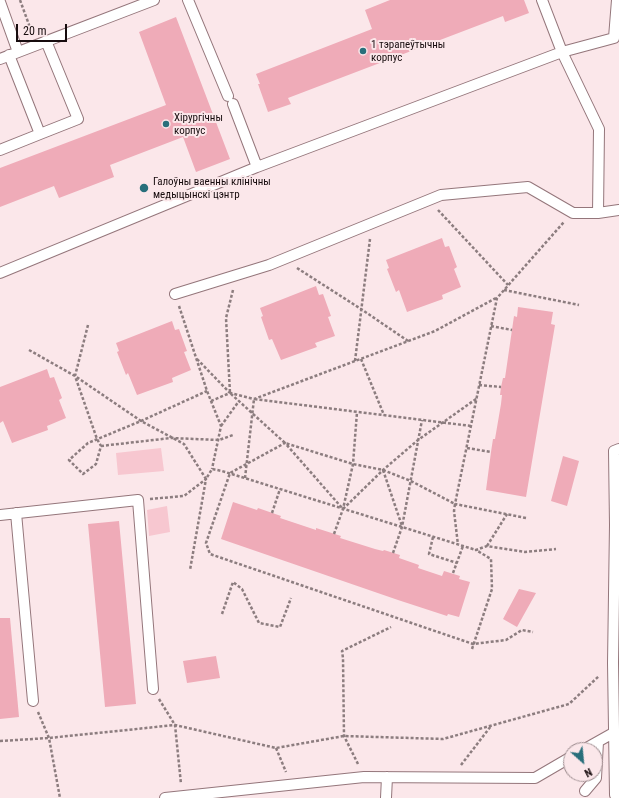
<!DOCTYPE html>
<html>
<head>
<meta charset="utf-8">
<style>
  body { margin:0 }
  #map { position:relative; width:619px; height:798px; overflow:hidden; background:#fbe7ea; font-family:"Roboto Condensed",sans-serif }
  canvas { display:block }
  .north { position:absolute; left:563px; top:742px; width:40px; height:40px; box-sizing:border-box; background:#fbe7ea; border:1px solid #a08f92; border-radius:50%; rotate:153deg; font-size:11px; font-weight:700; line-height:16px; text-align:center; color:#170c0e }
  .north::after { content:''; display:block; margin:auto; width:14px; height:18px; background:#286f7b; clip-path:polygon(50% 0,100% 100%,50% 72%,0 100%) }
  .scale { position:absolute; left:16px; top:24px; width:51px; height:18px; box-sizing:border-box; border:2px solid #170c0e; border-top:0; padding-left:5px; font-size:12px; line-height:14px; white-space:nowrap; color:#170c0e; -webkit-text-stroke:3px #fbe7ea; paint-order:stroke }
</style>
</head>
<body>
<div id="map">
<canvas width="619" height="798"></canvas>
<div class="north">N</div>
<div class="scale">20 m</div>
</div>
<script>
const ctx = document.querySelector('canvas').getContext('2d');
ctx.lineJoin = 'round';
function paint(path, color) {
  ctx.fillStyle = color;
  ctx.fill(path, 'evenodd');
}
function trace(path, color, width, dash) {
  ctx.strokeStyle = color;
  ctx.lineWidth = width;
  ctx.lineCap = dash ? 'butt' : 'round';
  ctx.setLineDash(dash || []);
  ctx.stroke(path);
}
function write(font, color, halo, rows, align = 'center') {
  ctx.font = font + ' "Roboto Condensed",sans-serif';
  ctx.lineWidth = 4;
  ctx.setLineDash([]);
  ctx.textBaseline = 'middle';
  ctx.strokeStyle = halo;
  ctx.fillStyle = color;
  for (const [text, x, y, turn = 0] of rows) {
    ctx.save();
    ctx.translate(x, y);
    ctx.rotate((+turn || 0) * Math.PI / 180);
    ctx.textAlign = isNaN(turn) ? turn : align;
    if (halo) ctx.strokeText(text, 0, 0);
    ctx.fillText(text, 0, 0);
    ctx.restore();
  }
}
paint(new Path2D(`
  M 161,448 L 164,471 L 118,475 L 116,453 Z
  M 167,506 L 170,532 L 149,536 L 147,510 Z`), '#f7c7d0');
paint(new Path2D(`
  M 390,0 L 524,0 L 529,13 L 505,22 L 503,16 L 288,98 L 291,104 L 268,112 L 258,84 L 260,84 L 256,74 L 372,29 L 365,10 Z
  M 176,17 L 230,159 L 196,172 L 183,137 L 110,165 L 114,177 L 59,198 L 54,186 L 0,207 L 0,168 L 166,105 L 139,32 Z
  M 442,238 L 445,247 L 449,246 L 457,267 L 454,269 L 461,287 L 442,295 L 443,299 L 407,312 L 399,290 L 396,292 L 387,269 L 389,268 L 386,260 Z
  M 316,286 L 319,295 L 323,294 L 331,316 L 328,317 L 335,336 L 315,343 L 317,347 L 281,360 L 272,339 L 269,340 L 261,317 L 263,316 L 260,308 Z
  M 518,307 L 553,312 L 551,324 L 555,325 L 526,497 L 486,490 L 491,452 L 493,439 L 495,439 L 501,404 L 502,395 L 500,395 L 501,387 L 503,378 L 505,378 L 514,316 L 517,317 Z
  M 172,321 L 175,330 L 179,329 L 187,351 L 184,352 L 191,370 L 172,378 L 173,382 L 137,395 L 128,373 L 126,375 L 117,352 L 119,351 L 116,343 Z
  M 47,369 L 50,378 L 54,377 L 62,398 L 59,400 L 66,418 L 47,426 L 48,430 L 12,443 L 3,421 L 0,423 L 0,387 Z
  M 563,456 L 579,461 L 567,506 L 551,501 Z
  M 233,502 L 257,510 L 258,508 L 281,516 L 280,518 L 316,530 L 316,528 L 341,536 L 340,538 L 375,549 L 383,551 L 384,550 L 400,555 L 399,558 L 419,565 L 418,568 L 442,576 L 444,571 L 460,576 L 459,579 L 470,582 L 459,617 L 448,614 L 447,616 L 398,600 L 221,539 Z
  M 119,521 L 136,704 L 105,707 L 88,524 Z
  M 519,589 L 536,593 L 517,627 L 503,619 Z
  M 0,618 L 10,618 L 19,717 L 0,719 Z
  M 216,656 L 220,678 L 187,683 L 183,661 Z`), '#efabb8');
const lane = new Path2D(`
  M 188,0 L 228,96
  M 542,0 L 562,52 L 599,129 L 598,213
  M 0,2 L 18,52
  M 9,55 L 40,134 L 78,119 L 46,41
  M 0,59 L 154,0
  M 233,104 L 257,167
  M 0,150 L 40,134
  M 0,273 L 257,167 L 562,52 L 614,38 L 617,0
  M 175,294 L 269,265 L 441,195 L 528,187 L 573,213 L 598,213 L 619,210
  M 16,513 L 33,701
  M 0,515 L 138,500 L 153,689
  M 583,750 L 615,732
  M 585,791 L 596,778 L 598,742
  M 615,795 L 613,663 L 615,525 L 614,451 L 619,449
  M 165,798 L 364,777 L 535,778 L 571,757
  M 386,798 L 387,777`);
trace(lane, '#94767b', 12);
trace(new Path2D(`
  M 20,0 L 32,33
  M 438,210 L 508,285
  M 297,268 L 361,309 L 408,341
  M 233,290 L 226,318 L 230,393 L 285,443 L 353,464 L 383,470 L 411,481 L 455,504 L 454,511 L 458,545
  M 504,290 L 579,305
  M 179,306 L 207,391 L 221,426 L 212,469
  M 88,325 L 75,376 L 97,439 L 101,446 L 96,464 L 83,474 L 69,460 L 88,443 L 141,421 L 207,391
  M 491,326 L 512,330
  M 29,350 L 75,376 L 141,421 L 184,444 L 206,479 L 212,469 L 222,471 L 476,550
  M 197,359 L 230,393
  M 361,359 L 384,415
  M 355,361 L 370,239
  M 479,385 L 501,387
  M 476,399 L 418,440 L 383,470 L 343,509 L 285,443 L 230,473 L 206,543 L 210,554 L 473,644 L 506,640 L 522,630 L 533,632
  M 211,401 L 230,393 L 254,399 L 435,331 L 496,298
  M 221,426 L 239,401
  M 101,446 L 171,438 L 219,440 L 233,435
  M 467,448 L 491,452
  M 383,470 L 402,526
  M 245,478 L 254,399 L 471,426
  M 150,499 L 184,496 L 206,479 L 190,570
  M 272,513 L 280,489
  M 526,518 L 455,504 L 497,298 L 564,222
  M 334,534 L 343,509 L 353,464 L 357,412
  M 433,537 L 429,554 L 457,563
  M 487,546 L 507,514
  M 393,553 L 402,527 L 422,420
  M 453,573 L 463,546
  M 222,614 L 233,582 L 242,589 L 259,623 L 280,627 L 291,598
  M 472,649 L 492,589 L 491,559 L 476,550 L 487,546 L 525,552 L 556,549
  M 159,699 L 175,725 L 181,784
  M 38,712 L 49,738 L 60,798
  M 0,741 L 49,738 L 175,725 L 276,748 L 344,736 L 443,739 L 569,704 L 599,676
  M 276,748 L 286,772
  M 358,764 L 344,736 L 343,658 L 342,651 L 391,627
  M 461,765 L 491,726`), '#8c7d7f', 2.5, [3, 2]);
trace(lane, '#fff', 10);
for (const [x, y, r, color] of [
  [363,51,4,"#286f7b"],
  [166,124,4,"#286f7b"],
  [144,188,5,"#286f7b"]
]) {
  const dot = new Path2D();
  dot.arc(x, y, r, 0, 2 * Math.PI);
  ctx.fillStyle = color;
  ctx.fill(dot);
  trace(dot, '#fbe7ea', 1.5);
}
write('11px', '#170c0e', '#fbe7ea', [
  ["1 тэрапеўтычны",371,45],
  ["корпус",371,58],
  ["Хірургічны",174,118],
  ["корпус",174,131],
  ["Галоўны ваенны клінічны",153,182],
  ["медыцынскі цэнтр",153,195]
], 'left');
</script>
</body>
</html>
